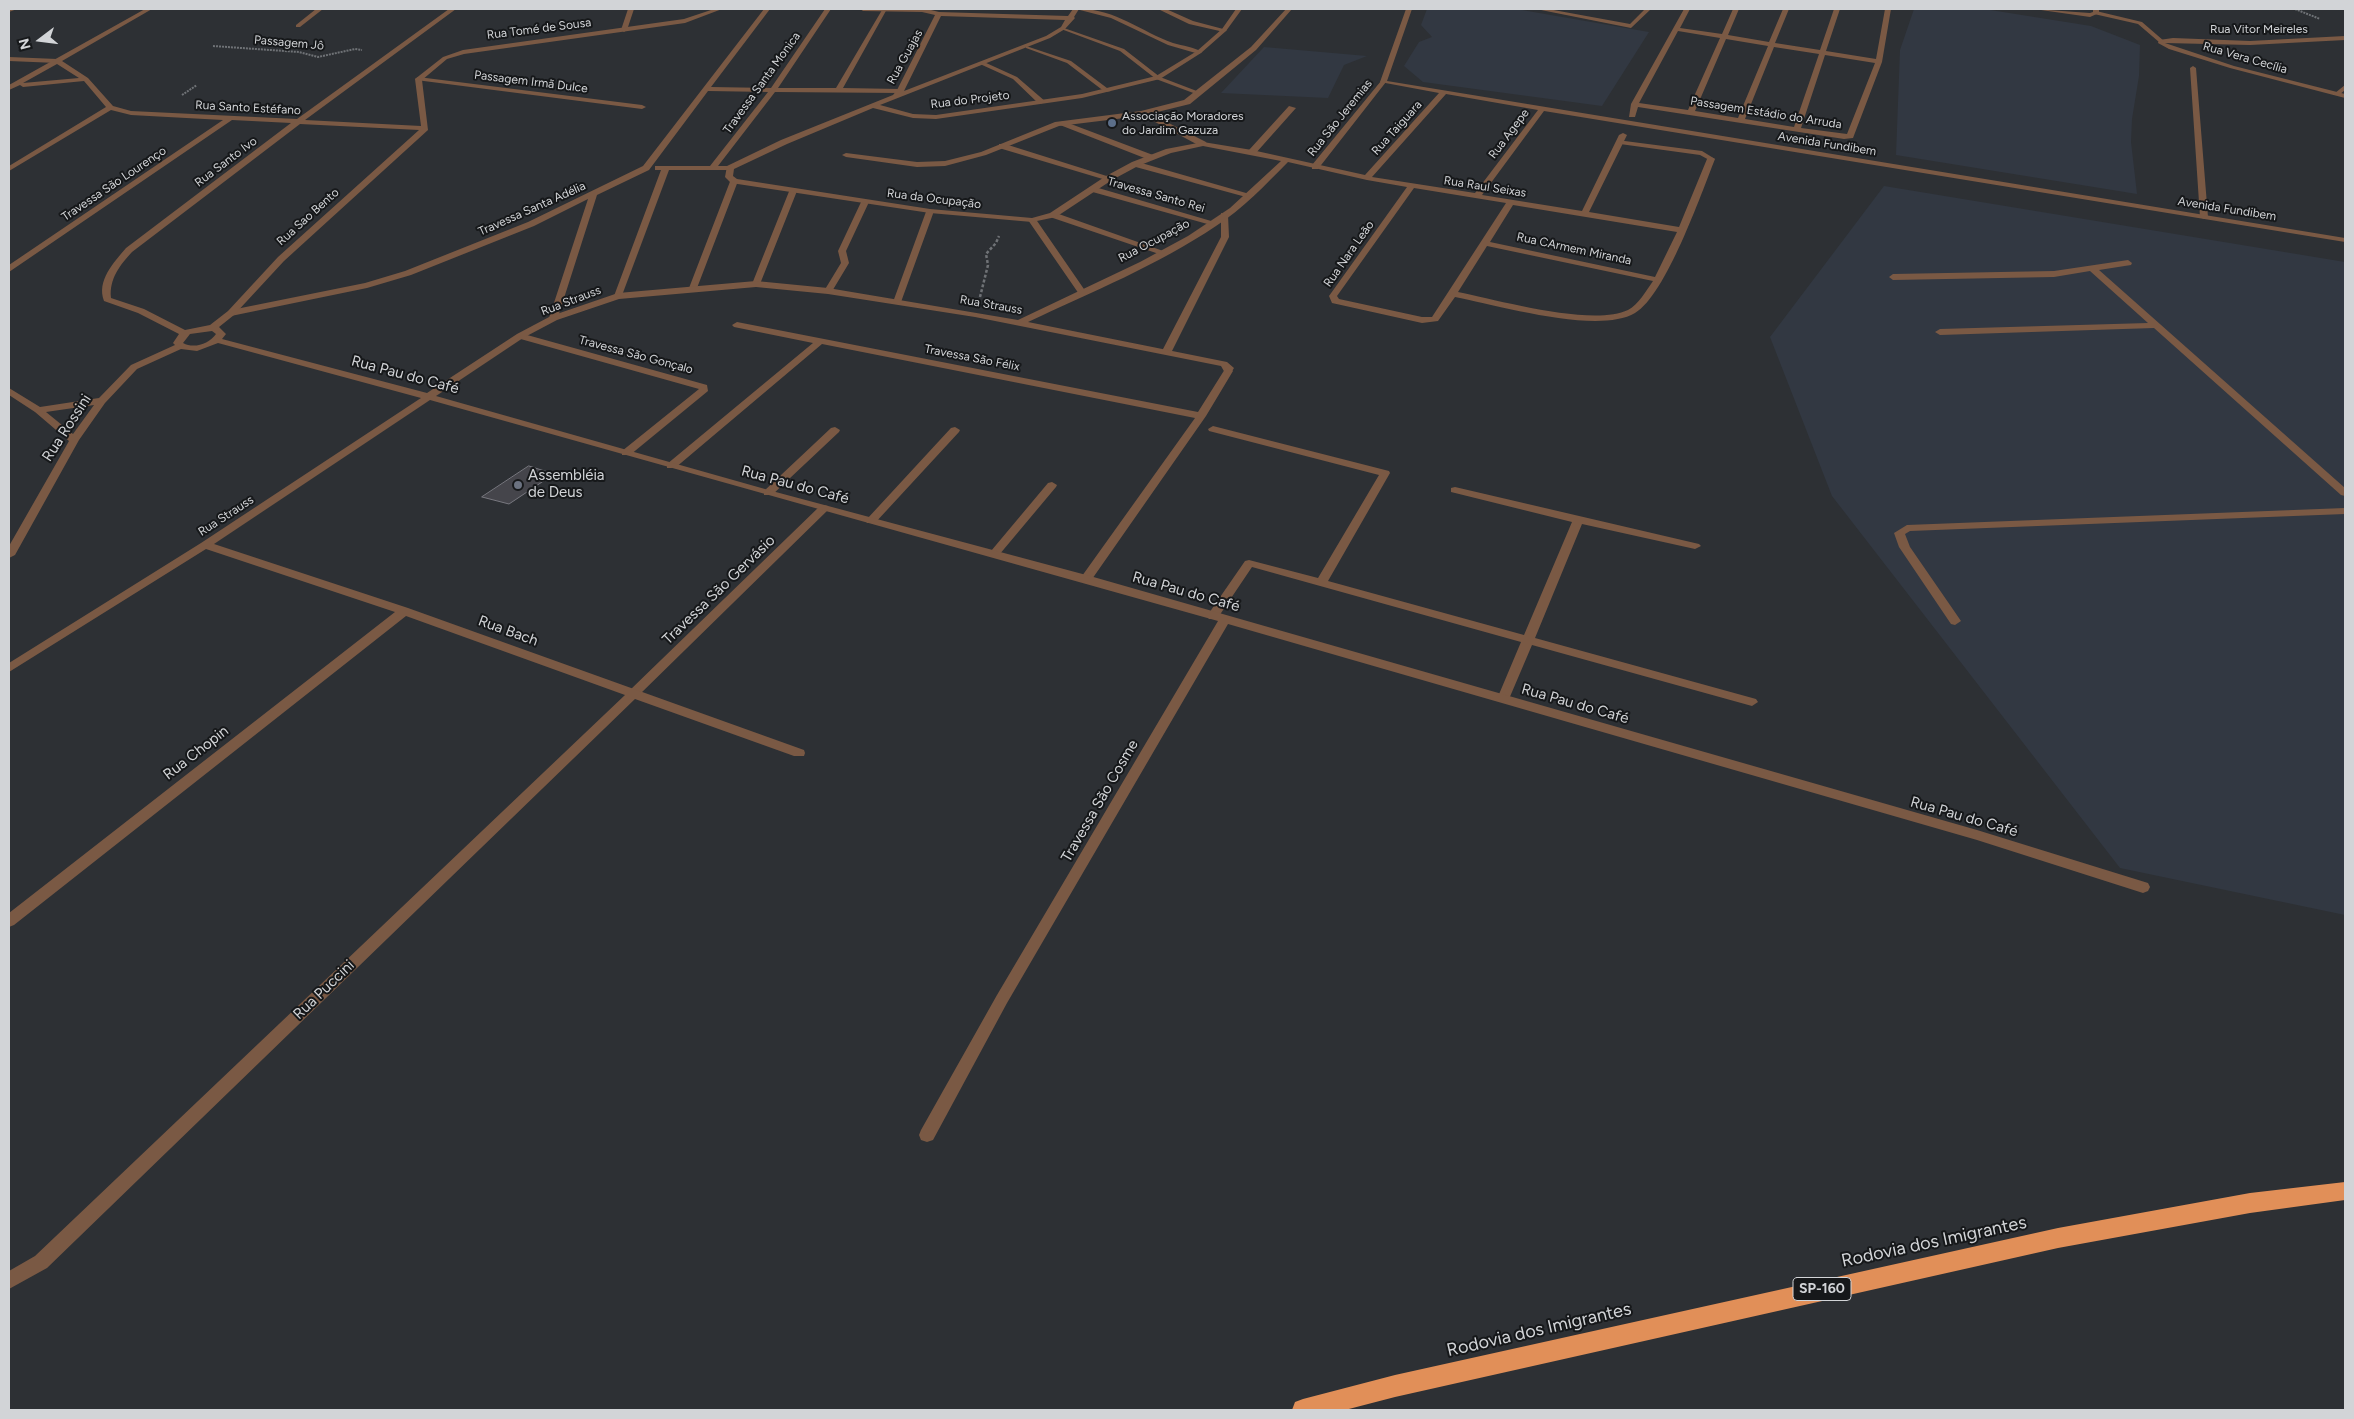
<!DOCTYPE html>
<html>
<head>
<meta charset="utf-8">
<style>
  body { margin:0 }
  #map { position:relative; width:2354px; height:1419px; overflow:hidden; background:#2d3034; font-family:Figtree,sans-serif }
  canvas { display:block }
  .frame { position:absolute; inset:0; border:10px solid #d2d4d7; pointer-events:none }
  .north { position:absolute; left:15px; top:15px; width:50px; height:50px; -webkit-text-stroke:4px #16181a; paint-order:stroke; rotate:255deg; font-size:14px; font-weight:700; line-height:20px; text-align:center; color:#d2d4d7 }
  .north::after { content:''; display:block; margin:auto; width:18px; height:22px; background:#d2d4d7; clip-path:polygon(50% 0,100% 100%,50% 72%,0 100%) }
</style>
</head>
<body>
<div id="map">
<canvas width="2354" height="1419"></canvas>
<div class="frame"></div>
<div class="north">N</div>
</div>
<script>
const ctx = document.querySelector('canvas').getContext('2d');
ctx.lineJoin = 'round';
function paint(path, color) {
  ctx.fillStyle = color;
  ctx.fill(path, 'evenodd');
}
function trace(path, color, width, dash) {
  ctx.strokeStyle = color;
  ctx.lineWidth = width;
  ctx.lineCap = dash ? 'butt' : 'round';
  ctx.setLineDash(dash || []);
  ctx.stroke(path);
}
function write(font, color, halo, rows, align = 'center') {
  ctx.font = font + ' Figtree,sans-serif';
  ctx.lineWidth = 4;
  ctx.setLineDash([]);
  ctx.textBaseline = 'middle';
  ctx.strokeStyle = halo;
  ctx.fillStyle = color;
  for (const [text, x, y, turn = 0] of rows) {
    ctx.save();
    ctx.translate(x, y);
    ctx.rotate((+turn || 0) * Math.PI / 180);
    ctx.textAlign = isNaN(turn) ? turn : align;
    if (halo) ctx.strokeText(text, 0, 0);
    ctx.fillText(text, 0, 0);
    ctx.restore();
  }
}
paint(new Path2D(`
  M 1427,9 L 1516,9 L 1649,32 L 1602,106 L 1423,82 L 1404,66 L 1419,42 L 1432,37 L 1421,25 Z
  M 1914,9 L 1984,9 L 2091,26 L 2140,45 L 2139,76 L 2132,119 L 2131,142 L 2137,194 L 1896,155 L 1900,50 Z
  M 1264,47 L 1367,56 L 1344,65 L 1328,98 L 1221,93 Z
  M 1884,186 L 2345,262 L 2345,915 L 2120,868 L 1832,496 L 1770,337 Z`), '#323842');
const building = new Path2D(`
  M 529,466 L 554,474 L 509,504 L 482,497 Z`);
paint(building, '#45454b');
trace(building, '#78787f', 1);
trace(new Path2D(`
  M 2295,9 L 2320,19
  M 213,46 L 299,52 L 318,57 L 355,49 L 362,50
  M 182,95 L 197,85`), '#6f7276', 2, [2, 1]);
trace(new Path2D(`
  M 980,297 L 988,265 L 986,254 L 996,243 L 999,236`), '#6f7276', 2.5, [3, 2]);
paint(new Path2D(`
  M 628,9 L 634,9 L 627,30 L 624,32 L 621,30 Z
  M 764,9 L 770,9 L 711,87 L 771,88 L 825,9 L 831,9 L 778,88 L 836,88 L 882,10 L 887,9 L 843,88 L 900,89 L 904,91 L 900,93 L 775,92 L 718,166 L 733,166 L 733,170 L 669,170 L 621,298 L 614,296 L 661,170 L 655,170 L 655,166 L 710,166 L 768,92 L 708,91 L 649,170 L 597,195 L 557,320 L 549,318 L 588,199 L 534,226 L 411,275 L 367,288 L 231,316 L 227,313 L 231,310 L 365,283 L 405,271 L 528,222 L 643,166 Z
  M 1076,9 C 1113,7 1140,31 1173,43 C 1183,46 1194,47 1202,52 L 1199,54 L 1168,45 L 1111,18 Z
  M 1158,9 L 1166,9 L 1193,21 L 1227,30 L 1224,32 L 1189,24 Z
  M 1536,9 L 1548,9 L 1630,24 L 1645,9 L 1651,9 L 1631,28 Z
  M 1684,9 L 1690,9 L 1680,28 L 1722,34 L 1733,9 L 1739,9 L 1728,35 L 1769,42 L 1783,9 L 1789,9 L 1775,43 L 1820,50 L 1834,9 L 1840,9 L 1826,51 L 1876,59 L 1885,9 L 1891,9 L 1882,62 L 1853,138 L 1844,139 L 1638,107 L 1635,117 L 1629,117 L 1631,104 ZM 1678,31 L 1720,38 L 1688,110 L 1639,103 ZM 1726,39 L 1768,46 L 1738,118 L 1695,111 ZM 1774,47 L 1819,54 L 1794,127 L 1745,119 ZM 1825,55 L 1875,63 L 1847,134 L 1801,128 Z
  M 2096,11 L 2142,22 L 2164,41 L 2159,42 L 2138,24 L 2094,14 Z
  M 1061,27 L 1124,49 L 1160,77 L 1202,93 L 1196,94 L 1156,79 L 1120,51 L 1061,29 Z
  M 1026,46 L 1071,61 L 1111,91 L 1105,92 L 1067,63 L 1026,48 Z
  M 9,57 L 57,59 L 60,61 L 57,63 L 9,61 Z
  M 980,62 L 984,62 L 1017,77 L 1046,102 L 1039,104 L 1013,79 L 980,64 Z
  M 2193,66 L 2196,68 L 2208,217 L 2204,219 L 2200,217 L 2190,68 Z
  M 418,77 L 642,105 L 646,107 L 642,109 L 416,80 L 415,79 Z
  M 1381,81 L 1386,82 L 1318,169 L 1312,169 L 1312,165 Z
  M 2345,85 L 2345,90 L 2339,95 L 2335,95 L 2335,93 Z
  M 1289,106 L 1296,108 L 1255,154 L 1249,154 L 1249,150 Z
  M 1145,111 L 1206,142 L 1207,144 L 1200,146 L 1142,115 L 1142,111 Z
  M 1063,121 L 1153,155 L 1154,157 L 1147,159 L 1060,125 L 1059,123 Z
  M 1617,140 L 1702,151 L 1715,159 L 1711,161 L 1700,155 L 1620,144 L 1617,144 Z
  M 999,144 L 1005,144 L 1113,178 L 1106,180 L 999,148 Z
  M 1132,162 L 1138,162 L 1253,195 L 1246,197 L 1132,166 Z
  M 731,179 L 738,181 L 697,288 L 690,290 L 689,288 Z
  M 1089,187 L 1095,187 L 1218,223 L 1211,225 L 1089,191 Z
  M 790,189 L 797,191 L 760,284 L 753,286 L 752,284 Z
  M 862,200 L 869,202 L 846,251 L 849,263 L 831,293 L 825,293 L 824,291 L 841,263 L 838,251 Z
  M 927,209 L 934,211 L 901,302 L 894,304 L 893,302 Z
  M 1050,213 L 1056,213 L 1166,252 L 1159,254 L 1050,217 Z
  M 1221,213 L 1228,215 L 1229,237 L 1172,351 L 1167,354 L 1164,353 L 1162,351 L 1221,237 Z
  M 1029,218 L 1035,218 L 1086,292 L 1085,294 L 1079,294 L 1028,220 Z
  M 2128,260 L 2132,263 L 2131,265 L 2099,270 L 2345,488 L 2345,496 L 2341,495 L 2154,328 L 1940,335 L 1935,332 L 1940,329 L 2148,323 L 2090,271 L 2054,277 L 1893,280 L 1889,277 L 1893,274 L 2054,271 Z
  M 737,322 L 1198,412 L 1225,369 L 1231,369 L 1233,371 L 1206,416 L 1090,582 L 1082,582 L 1080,579 L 1082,576 L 1195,418 L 822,344 L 675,468 L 667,468 L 667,464 L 813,343 L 734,327 L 732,325 Z
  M 520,333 L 707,385 L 708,391 L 630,455 L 622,455 L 622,451 L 699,389 L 517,338 L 515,336 Z
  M 1213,426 L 1389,471 L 1390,473 L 1328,581 L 1524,635 L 1572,522 L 1451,492 L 1451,488 L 1455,487 L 1699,544 L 1701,546 L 1695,549 L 1582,524 L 1535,638 L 1756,699 L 1758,702 L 1752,706 L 1532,645 L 1509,699 L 1503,703 L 1497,699 L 1521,642 L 1252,567 L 1217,619 L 1209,619 L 1207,616 L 1245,561 L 1249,560 L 1318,578 L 1379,475 L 1209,431 L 1208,429 Z
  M 835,427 L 840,430 L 839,432 L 772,495 L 764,495 L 764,491 L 831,428 Z
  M 955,427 L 960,430 L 959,432 L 875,523 L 867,523 L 866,521 L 867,519 L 951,428 Z
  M 1052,482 L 1057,485 L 1056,487 L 999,555 L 991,555 L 989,553 L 991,551 L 1048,483 Z
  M 824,505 L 828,506 L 829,508 L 828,510 L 638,696 L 630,696 L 628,693 L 630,690 L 820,506 Z
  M 2345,508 L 2345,514 L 1910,531 L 1905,534 L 1910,547 L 1961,621 L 1955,625 L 1951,624 L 1899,547 L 1894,533 L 1907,525 Z`), '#7a5944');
paint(new Path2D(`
  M 9,9 L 17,9 L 9,12 Z
  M 145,9 L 152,9 L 62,61 L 88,78 L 113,106 L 131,111 L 297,119 L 449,9 L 456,9 L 305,120 L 421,126 L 415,79 L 443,57 L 463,50 L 684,19 L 714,9 L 722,9 L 685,23 L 464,54 L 447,59 L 422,80 L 428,130 L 284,261 L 234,315 L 219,327 L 226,334 L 222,339 L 427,393 L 517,334 L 551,316 L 618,293 L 756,281 L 828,288 L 1018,320 L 1140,262 L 1188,236 L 1230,208 L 1281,161 L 1203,146 L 1171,153 L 1138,166 L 1112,180 L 1056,217 L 1032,222 L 930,213 L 731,183 L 725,177 L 727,166 L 781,140 L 893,95 L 897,90 L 935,15 L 922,12 L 863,11 L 860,9 L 932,9 L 931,10 L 939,12 L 1068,16 L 1073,9 L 1079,9 L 1074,17 L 1075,18 L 1065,29 L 1050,38 L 880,105 L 913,114 L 936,115 L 1082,94 L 1156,76 L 1197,51 L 1222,29 L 1236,9 L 1242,9 L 1226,31 L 1201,53 L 1160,79 L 1082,98 L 936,119 L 913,118 L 873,108 L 787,144 L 734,169 L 733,176 L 737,179 L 930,209 L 1032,218 L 1050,213 L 1106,176 L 1132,162 L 1166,149 L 1203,142 L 1252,150 L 1365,175 L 1439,93 L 1380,82 L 1406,9 L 1412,9 L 1387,81 L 2345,238 L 2345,242 L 1544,111 L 1482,195 L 1582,211 L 1619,135 L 1623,133 L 1627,135 L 1589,212 L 1679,227 L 1707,159 L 1711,157 L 1715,159 C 1701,194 1666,295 1635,313 C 1598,335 1497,305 1455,297 L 1438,321 L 1422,323 L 1332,303 L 1329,296 L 1407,187 L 1367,180 L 1288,162 C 1265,185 1243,209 1216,226 C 1158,265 1092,292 1028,322 L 1227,362 L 1234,368 L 1231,373 L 1225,373 L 1221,366 L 975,317 L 828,294 L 756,287 L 619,299 L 557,320 L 523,338 L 436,396 L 772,491 L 1090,576 L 1977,830 L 2148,883 L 2150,887 L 2148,891 L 2143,893 L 1977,840 L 1228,624 L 1007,1003 L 933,1140 L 927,1142 L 921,1140 L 919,1135 L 921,1130 L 997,995 L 1218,621 L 430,400 L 214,544 L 408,608 L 804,750 L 805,753 L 804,756 L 794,756 L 635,699 L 47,1268 L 9,1289 L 9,1271 L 35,1256 L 625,695 L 406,616 L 14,925 L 9,927 L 9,913 L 395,612 L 206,549 L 9,672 L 9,663 L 201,543 L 421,398 L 218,343 L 197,351 L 181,349 L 137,369 L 105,403 L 79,440 L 15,555 L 9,558 L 9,546 L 69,441 L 35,412 L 9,395 L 9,388 L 40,407 L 99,398 L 131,365 L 175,345 L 173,343 L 179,334 L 138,313 L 104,301 C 96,281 114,262 126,248 L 291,123 L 232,120 L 9,272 L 9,265 L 223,120 L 131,115 L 111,110 L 9,171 L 9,166 L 106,107 L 84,81 L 23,87 L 20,85 L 9,90 L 9,85 ZM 941,16 L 1065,20 L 1061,27 L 1046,36 L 904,91 ZM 57,64 L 79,78 L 23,83 ZM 1446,94 L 1538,110 L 1475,193 L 1372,177 ZM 300,124 L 419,130 L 278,257 L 228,311 L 210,325 L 185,330 L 144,309 L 111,298 C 109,279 120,265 132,252 ZM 1414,188 L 1506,203 L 1432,317 L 1422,317 L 1339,299 L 1337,296 ZM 1513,205 L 1677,232 L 1655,277 L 1490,242 ZM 1487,246 L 1653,281 C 1646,291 1638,305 1628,310 C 1592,327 1498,300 1458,292 ZM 212,331 L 216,334 C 209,344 194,349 183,343 L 190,334 ZM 94,405 L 73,434 L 46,412 Z
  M 316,9 L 323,9 L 300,27 L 296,27 L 296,25 Z
  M 1286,9 L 1292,9 L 1256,50 L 1190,104 L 1141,116 L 1059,126 L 986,155 L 945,166 L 917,167 L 846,157 L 842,155 L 846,153 L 917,162 L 945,161 L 981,152 L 1055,122 L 1141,111 L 1184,100 L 1251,47 Z
  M 2034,9 L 2090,13 L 2093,12 L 2093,9 L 2099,9 L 2099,13 L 2090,17 Z
  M 2345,36 L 2345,40 L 2250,45 L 2165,43 L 2234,66 L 2345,94 L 2345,98 L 2230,68 L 2169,49 L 2158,43 L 2159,40 L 2173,38 L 2250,41 Z`), '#7a5944');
paint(new Path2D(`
  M 2345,1182 L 2345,1200 L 2250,1213 L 2058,1248 L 1395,1397 L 1345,1410 L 1292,1410 L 1295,1402 L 1303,1399 L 1395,1375 L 2058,1228 L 2250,1193 Z`), '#e18f58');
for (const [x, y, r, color] of [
  [1112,123,5,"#5c6f8a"],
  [518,485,5,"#6b7280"]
]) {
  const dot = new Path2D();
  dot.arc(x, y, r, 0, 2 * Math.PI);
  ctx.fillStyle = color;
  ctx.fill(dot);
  trace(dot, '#16181a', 2);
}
write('12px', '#d2d4d7', '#16181a', [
  ["Rua Tomé de Sousa",539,29,-7],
  ["Rua Vitor Meireles",2259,29],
  ["Passagem Jô",289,43,5],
  ["Rua Guajas",905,57,-61],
  ["Rua Vera Cecília",2245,58,16],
  ["Passagem Irmã Dulce",531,82,7],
  ["Travessa Santa Monica",762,83,-54],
  ["Rua do Projeto",970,100,-7],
  ["Rua Santo Estéfano",248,108,3],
  ["Passagem Estádio do Arruda",1766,113,9],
  ["Rua São Jeremias",1340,118,-51],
  ["Rua Taiguara",1397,128,-48],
  ["Rua Agepe",1509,134,-53],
  ["Avenida Fundibem",1827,144,9],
  ["Rua Santo Ivo",226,162,-37],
  ["Travessa São Lourenço",114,184,-34],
  ["Rua Raul Seixas",1485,187,9],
  ["Travessa Santo Rei",1156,195,16],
  ["Rua da Ocupação",934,199,7],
  ["Travessa Santa Adélia",532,209,-24],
  ["Avenida Fundibem",2227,209,9],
  ["Rua Sao Bento",308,217,-42],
  ["Rua Ocupação",1154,241,-28],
  ["Rua CArmem Miranda",1574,249,12],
  ["Rua Nara Leão",1349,254,-55],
  ["Rua Strauss",571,301,-21],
  ["Rua Strauss",991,305,10],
  ["Travessa São Gonçalo",636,355,15],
  ["Travessa São Félix",972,358,11],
  ["Rua Strauss",226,516,-33]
]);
write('12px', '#d2d4d7', '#16181a', [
  ["Associação Moradores",1122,116],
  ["do Jardim Gazuza",1122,130]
], 'left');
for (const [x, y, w] of [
  [1822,1289,58]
]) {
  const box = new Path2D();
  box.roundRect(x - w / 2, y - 11.5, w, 23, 4);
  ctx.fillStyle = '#16181a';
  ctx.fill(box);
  trace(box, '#d2d4d7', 1);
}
write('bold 14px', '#d2d4d7', null, [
  ["SP-160",1822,1289]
]);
write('15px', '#d2d4d7', '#16181a', [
  ["Rua Pau do Café",405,375,15],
  ["Rua Rossini",67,428,-57],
  ["Rua Pau do Café",795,485,15],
  ["Travessa São Gervásio",719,590,-44],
  ["Rua Pau do Café",1186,592,16],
  ["Rua Bach",508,631,20],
  ["Rua Pau do Café",1575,704,16],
  ["Rua Chopin",196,753,-38],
  ["Travessa São Cosme",1100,801,-60],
  ["Rua Pau do Café",1964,817,16],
  ["Rua Puccini",324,990,-44]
]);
write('15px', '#d2d4d7', '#16181a', [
  ["Assembléia",528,476],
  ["de Deus",528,493]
], 'left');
write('18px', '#d2d4d7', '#16181a', [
  ["Rodovia dos Imigrantes",1934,1242,-12],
  ["Rodovia dos Imigrantes",1539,1330,-13]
]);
</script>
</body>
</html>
